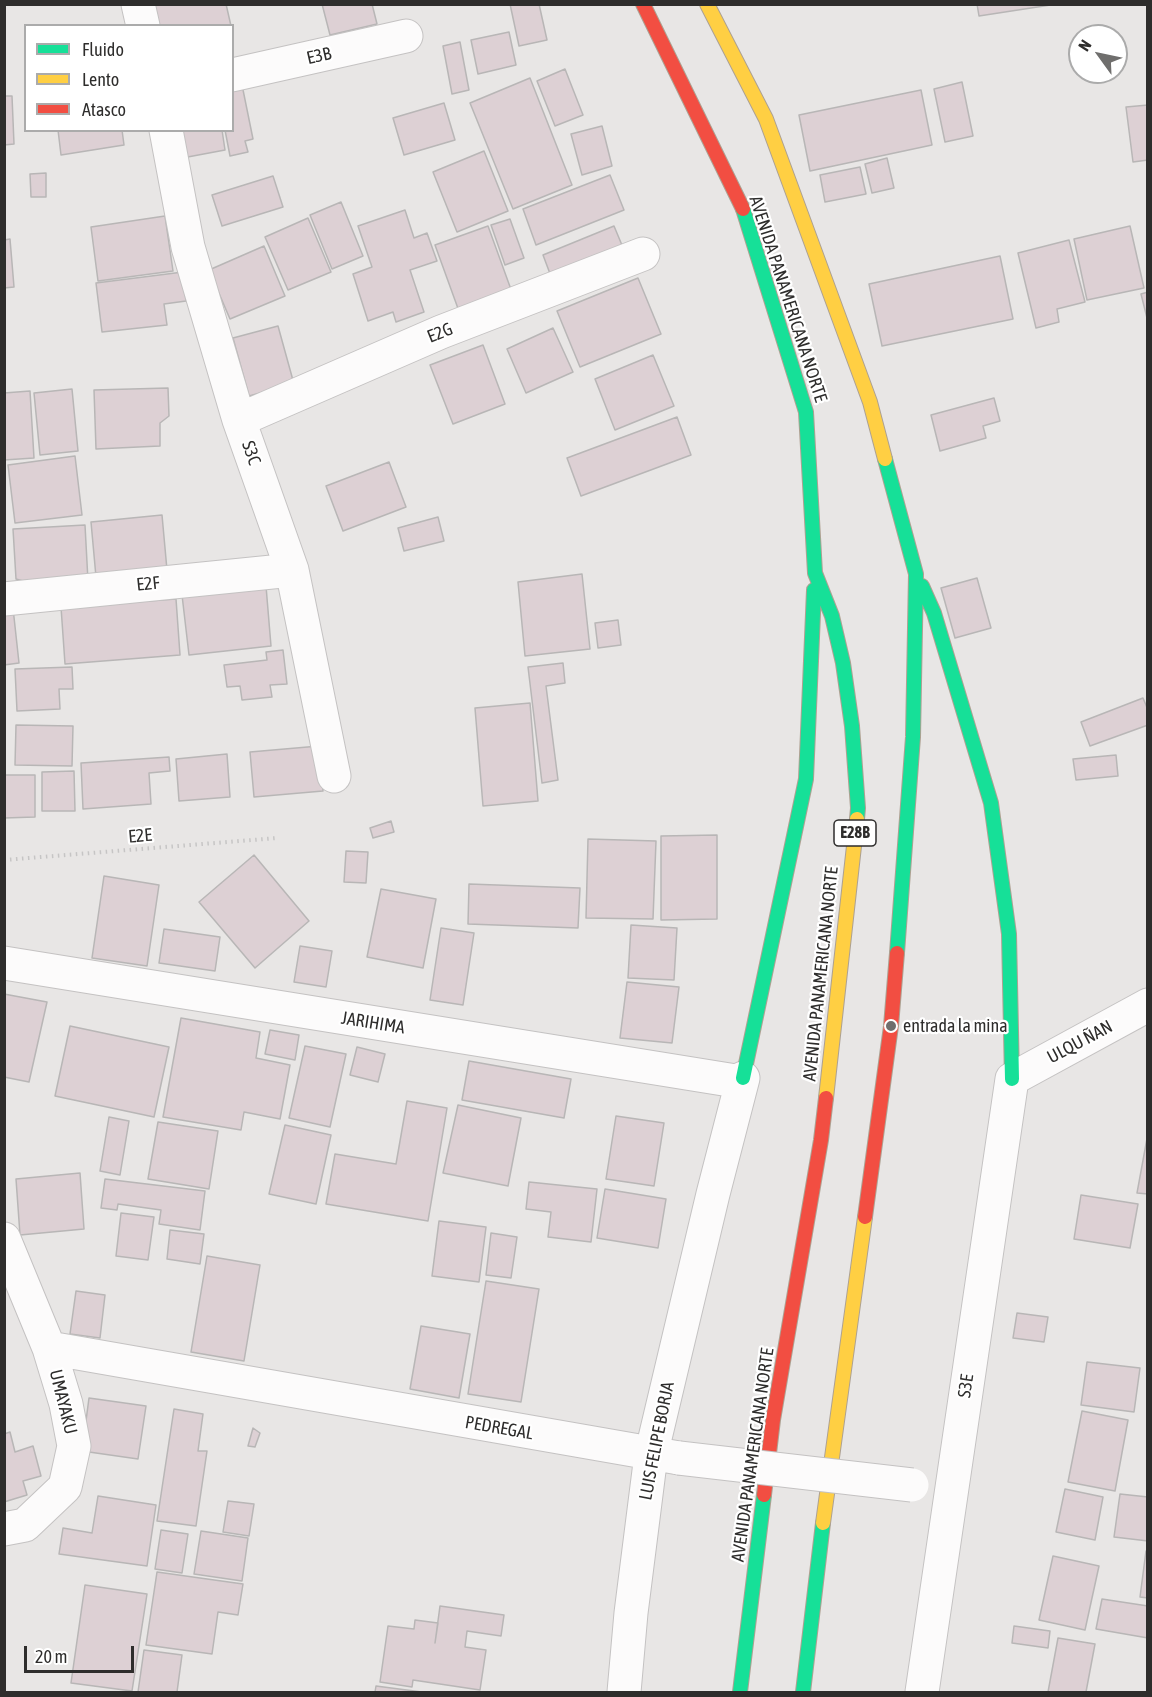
<!DOCTYPE html>
<html>
<head>
<meta charset="utf-8">
<style>
  body { margin:0 }
  #map { position:relative; width:1152px; height:1697px; overflow:hidden; background:#e8e6e5; font-family:"Asap Condensed",sans-serif }
  canvas { display:block }
  .frame { position:absolute; inset:0; border:6px solid #2e2d2c; pointer-events:none }
  .legend { position:absolute; left:24px; top:24px; width:210px; height:108px; box-sizing:border-box; background:#fff; border:2px solid #ababab; margin:0; padding:8px 10px; list-style:none; font-size:18px; color:#2e2d2c }
  .legend li { display:flex; align-items:center; gap:12px; height:30px }
  .legend b { width:30px; border:2px solid #ababab }
  .north { position:absolute; left:1068px; top:24px; width:60px; height:60px; box-sizing:border-box; background:#fff; border:2px solid #ababab; border-radius:50%; rotate:303deg; font-size:16px; font-weight:700; line-height:24px; text-align:center; color:#2e2d2c }
  .north::after { content:''; display:block; margin:auto; width:21px; height:27px; background:#6f6e6d; clip-path:polygon(50% 0,100% 100%,50% 72%,0 100%) }
  .scale { position:absolute; left:24px; top:1646px; width:110px; height:27px; box-sizing:border-box; border:3px solid #2e2d2c; border-top:0; padding-left:8px; font-size:18px; line-height:21px; white-space:nowrap; color:#2e2d2c; -webkit-text-stroke:4px #fff; paint-order:stroke }
</style>
</head>
<body>
<div id="map">
<canvas width="1152" height="1697"></canvas>
<div class="frame"></div>
<ul class="legend">
<li><b style="height:8px;background:#16e098"></b>Fluido</li>
<li><b style="height:8px;background:#ffcf43"></b>Lento</li>
<li><b style="height:8px;background:#f24e42"></b>Atasco</li>
</ul>
<div class="north">N</div>
<div class="scale">20 m</div>
</div>
<script>
const ctx = document.querySelector('canvas').getContext('2d');
ctx.lineJoin = 'round';
function paint(path, color) {
  ctx.fillStyle = color;
  ctx.fill(path, 'evenodd');
}
function trace(path, color, width, dash) {
  ctx.strokeStyle = color;
  ctx.lineWidth = width;
  ctx.lineCap = dash ? 'butt' : 'round';
  ctx.setLineDash(dash || []);
  ctx.stroke(path);
}
function write(font, color, halo, rows, align = 'center') {
  ctx.font = font + ' "Asap Condensed",sans-serif';
  ctx.lineWidth = 4.5;
  ctx.setLineDash([]);
  ctx.textBaseline = 'middle';
  ctx.strokeStyle = halo;
  ctx.fillStyle = color;
  for (const [text, x, y, turn = 0] of rows) {
    ctx.save();
    ctx.translate(x, y);
    ctx.rotate((+turn || 0) * Math.PI / 180);
    ctx.textAlign = isNaN(turn) ? turn : align;
    if (halo) ctx.strokeText(text, 0, 0);
    ctx.fillText(text, 0, 0);
    ctx.restore();
  }
}
const building = new Path2D(`
  M 150,4 L 226,4 L 231,26 L 155,26 Z
  M 322,4 L 372,4 L 377,24 L 330,35 Z
  M 510,4 L 539,4 L 547,40 L 519,46 Z
  M 977,4 L 1057,4 L 979,16 Z
  M 509,32 L 516,65 L 478,74 L 471,40 Z
  M 460,42 L 469,90 L 452,94 L 443,46 Z
  M 565,69 L 583,115 L 555,126 L 537,81 Z
  M 530,78 L 572,185 L 513,209 L 470,103 Z
  M 241,80 L 253,139 L 245,141 L 248,152 L 230,156 L 225,130 L 232,130 L 232,81 Z
  M 962,82 L 973,136 L 945,142 L 934,89 Z
  M 921,90 L 932,145 L 810,171 L 799,115 Z
  M 4,96 L 12,96 L 14,144 L 4,145 Z
  M 444,103 L 455,140 L 404,155 L 393,118 Z
  M 1148,105 L 1148,160 L 1133,162 L 1126,107 Z
  M 602,126 L 612,166 L 582,175 L 571,134 Z
  M 58,130 L 122,130 L 124,145 L 61,155 Z
  M 173,130 L 222,130 L 225,150 L 177,159 Z
  M 484,151 L 508,211 L 457,232 L 433,172 Z
  M 887,158 L 894,188 L 872,193 L 865,164 Z
  M 860,167 L 866,194 L 825,202 L 820,175 Z
  M 46,173 L 46,197 L 31,197 L 30,174 Z
  M 610,175 L 624,210 L 536,245 L 523,209 Z
  M 273,176 L 283,207 L 222,226 L 212,195 Z
  M 341,202 L 363,256 L 332,269 L 310,215 Z
  M 405,210 L 414,238 L 427,233 L 437,261 L 410,270 L 424,312 L 396,322 L 393,312 L 368,321 L 353,274 L 372,267 L 358,226 Z
  M 165,216 L 173,271 L 98,281 L 91,227 Z
  M 308,218 L 331,272 L 288,290 L 265,237 Z
  M 510,219 L 524,258 L 505,265 L 491,225 Z
  M 488,226 L 513,295 L 460,314 L 435,245 Z
  M 614,226 L 624,250 L 552,279 L 543,255 Z
  M 1130,226 L 1144,288 L 1087,300 L 1074,239 Z
  M 10,239 L 14,287 L 4,288 L 4,240 Z
  M 1069,240 L 1085,302 L 1057,309 L 1059,322 L 1036,328 L 1018,253 Z
  M 264,246 L 285,296 L 230,319 L 209,270 Z
  M 1000,256 L 1013,319 L 882,346 L 869,284 Z
  M 183,272 L 186,301 L 164,304 L 167,325 L 102,332 L 96,283 Z
  M 638,278 L 661,334 L 580,367 L 557,311 Z
  M 1148,292 L 1148,322 L 1141,294 Z
  M 278,326 L 294,384 L 249,396 L 233,338 Z
  M 553,328 L 573,372 L 526,393 L 507,349 Z
  M 483,345 L 505,404 L 453,424 L 430,365 Z
  M 653,355 L 674,406 L 615,430 L 595,379 Z
  M 168,388 L 169,416 L 160,423 L 160,446 L 96,449 L 94,390 Z
  M 72,389 L 78,451 L 40,455 L 34,393 Z
  M 30,391 L 34,458 L 4,460 L 4,393 Z
  M 994,398 L 1000,421 L 983,426 L 986,438 L 940,451 L 931,415 Z
  M 677,417 L 691,455 L 581,496 L 567,458 Z
  M 75,456 L 82,515 L 15,523 L 8,465 Z
  M 389,462 L 406,507 L 343,531 L 326,486 Z
  M 162,515 L 167,570 L 96,577 L 91,522 Z
  M 438,517 L 444,541 L 404,551 L 398,528 Z
  M 85,525 L 88,581 L 34,584 L 16,579 L 13,529 Z
  M 582,574 L 590,649 L 525,656 L 518,582 Z
  M 977,578 L 991,628 L 955,638 L 941,588 Z
  M 266,586 L 271,646 L 189,655 L 182,595 Z
  M 176,599 L 180,655 L 65,664 L 61,607 Z
  M 13,608 L 19,663 L 4,665 L 4,609 Z
  M 618,620 L 621,645 L 598,648 L 595,623 Z
  M 283,650 L 287,684 L 270,685 L 272,697 L 242,700 L 240,686 L 227,687 L 224,665 L 267,660 L 266,652 Z
  M 563,663 L 565,683 L 546,686 L 558,780 L 542,783 L 528,667 Z
  M 72,667 L 73,689 L 59,689 L 60,709 L 17,711 L 15,669 Z
  M 1143,698 L 1148,710 L 1148,725 L 1090,746 L 1081,722 Z
  M 530,703 L 538,801 L 483,806 L 475,708 Z
  M 16,725 L 73,726 L 72,766 L 15,765 Z
  M 319,746 L 323,791 L 254,797 L 250,752 Z
  M 227,754 L 230,797 L 179,801 L 176,759 Z
  M 1116,755 L 1118,776 L 1076,780 L 1073,759 Z
  M 169,757 L 170,771 L 149,773 L 151,804 L 83,809 L 81,763 Z
  M 74,771 L 75,811 L 42,811 L 42,772 Z
  M 4,775 L 35,775 L 35,817 L 4,818 Z
  M 391,821 L 394,832 L 373,838 L 370,828 Z
  M 717,835 L 717,919 L 661,920 L 661,836 Z
  M 588,839 L 656,841 L 653,919 L 586,918 Z
  M 346,851 L 368,852 L 366,883 L 344,882 Z
  M 254,855 L 309,921 L 255,968 L 199,902 Z
  M 104,876 L 159,885 L 147,966 L 92,958 Z
  M 469,884 L 580,888 L 578,928 L 468,924 Z
  M 381,889 L 436,899 L 423,968 L 367,957 Z
  M 631,925 L 677,928 L 674,980 L 628,978 Z
  M 441,928 L 474,933 L 463,1005 L 430,1000 Z
  M 164,929 L 220,937 L 215,971 L 159,963 Z
  M 300,946 L 332,951 L 326,987 L 294,982 Z
  M 627,982 L 679,987 L 672,1043 L 620,1038 Z
  M 4,994 L 47,1002 L 29,1082 L 4,1077 Z
  M 181,1018 L 260,1032 L 256,1058 L 290,1065 L 280,1119 L 244,1112 L 241,1130 L 163,1117 Z
  M 70,1026 L 169,1047 L 154,1117 L 55,1096 Z
  M 270,1030 L 299,1035 L 295,1060 L 265,1054 Z
  M 305,1046 L 346,1054 L 330,1127 L 289,1118 Z
  M 357,1047 L 385,1054 L 378,1082 L 350,1075 Z
  M 469,1061 L 571,1079 L 564,1118 L 462,1100 Z
  M 407,1101 L 447,1108 L 428,1221 L 326,1204 L 335,1154 L 396,1164 Z
  M 458,1105 L 521,1118 L 508,1186 L 443,1173 Z
  M 616,1116 L 664,1123 L 654,1186 L 606,1179 Z
  M 109,1117 L 129,1121 L 120,1175 L 100,1171 Z
  M 158,1122 L 218,1131 L 209,1189 L 148,1179 Z
  M 285,1125 L 331,1135 L 316,1204 L 269,1194 Z
  M 1148,1133 L 1148,1194 L 1137,1193 Z
  M 80,1173 L 84,1229 L 20,1235 L 16,1179 Z
  M 105,1179 L 205,1191 L 200,1230 L 159,1224 L 161,1210 L 118,1204 L 117,1210 L 101,1208 Z
  M 529,1182 L 597,1189 L 591,1242 L 548,1237 L 551,1212 L 526,1209 Z
  M 605,1189 L 666,1199 L 658,1248 L 597,1238 Z
  M 1081,1195 L 1138,1204 L 1130,1248 L 1074,1239 Z
  M 121,1213 L 154,1217 L 148,1260 L 116,1256 Z
  M 439,1221 L 486,1227 L 479,1282 L 432,1276 Z
  M 170,1230 L 204,1234 L 200,1264 L 167,1259 Z
  M 491,1233 L 517,1237 L 511,1278 L 486,1275 Z
  M 207,1256 L 260,1265 L 244,1361 L 191,1352 Z
  M 486,1281 L 539,1289 L 521,1402 L 468,1394 Z
  M 76,1291 L 105,1295 L 100,1338 L 70,1334 Z
  M 1017,1313 L 1048,1317 L 1044,1342 L 1013,1338 Z
  M 421,1326 L 470,1334 L 459,1398 L 410,1389 Z
  M 1087,1362 L 1140,1368 L 1134,1412 L 1081,1405 Z
  M 89,1398 L 146,1406 L 138,1459 L 82,1451 Z
  M 174,1409 L 203,1414 L 198,1451 L 207,1451 L 196,1526 L 157,1521 Z
  M 1082,1411 L 1128,1420 L 1115,1491 L 1068,1482 Z
  M 253,1428 L 260,1433 L 255,1447 L 248,1446 Z
  M 10,1432 L 15,1452 L 33,1446 L 41,1476 L 23,1481 L 27,1495 L 4,1502 L 4,1434 Z
  M 1065,1489 L 1103,1497 L 1095,1540 L 1056,1532 Z
  M 1120,1494 L 1148,1497 L 1148,1541 L 1114,1537 Z
  M 98,1496 L 156,1505 L 147,1566 L 59,1554 L 63,1528 L 92,1533 Z
  M 228,1501 L 254,1504 L 249,1536 L 223,1532 Z
  M 161,1530 L 188,1534 L 182,1573 L 155,1569 Z
  M 201,1531 L 248,1538 L 242,1581 L 194,1574 Z
  M 1146,1551 L 1148,1551 L 1148,1598 L 1140,1597 Z
  M 1053,1556 L 1099,1566 L 1085,1630 L 1039,1620 Z
  M 157,1572 L 243,1584 L 238,1615 L 218,1612 L 212,1654 L 146,1645 Z
  M 85,1585 L 147,1594 L 132,1691 L 71,1683 Z
  M 1102,1599 L 1148,1606 L 1148,1638 L 1096,1629 Z
  M 440,1606 L 504,1615 L 501,1636 L 467,1631 L 465,1647 L 486,1650 L 480,1690 L 413,1680 L 412,1687 L 380,1682 L 388,1626 L 414,1629 L 415,1620 L 438,1623 L 435,1643 Z
  M 1014,1626 L 1050,1631 L 1048,1648 L 1012,1643 Z
  M 1058,1638 L 1095,1644 L 1086,1692 L 1048,1692 Z
  M 144,1650 L 182,1655 L 177,1692 L 138,1692 Z
  M 376,1686 L 422,1692 L 375,1692 Z`);
paint(building, '#ddd0d4');
trace(building, '#b8b6b6', 1.5);
const street = new Path2D(`
  M 138,4 L 143,26
  M 232,75 L 406,36
  M 166,130 L 188,247 L 239,420 L 292,570 L 334,776
  M 239,420 L 441,332 L 643,254
  M 4,599 L 292,570
  M 4,963 L 742,1082
  M 4,1239 L 49,1348 L 66,1404 L 74,1446 L 65,1487 L 25,1525 L 4,1529
  M 49,1348 L 679,1458
  M 624,1692 L 631,1613 L 651,1455 L 713,1194 L 743,1078
  M 922,1692 L 1012,1079 L 1148,1005`);
const fast = new Path2D(`
  M 743,209 L 806,412 L 815,573 L 832,616 L 843,663 L 852,726 L 858,808 L 857,819
  M 885,459 L 916,574 L 913,737 L 897,953
  M 922,586 L 934,613 L 991,803 L 1009,934 L 1012,1079
  M 743,1078 L 806,779 L 814,590
  M 740,1692 L 764,1495
  M 803,1692 L 823,1523`);
const slow = new Path2D(`
  M 707,4 L 766,119 L 870,402 L 885,459
  M 826,1098 L 857,819
  M 823,1523 L 865,1217`);
const jam = new Path2D(`
  M 643,4 L 743,209
  M 865,1217 L 891,1026 L 897,953
  M 764,1495 L 773,1420 L 821,1140 L 826,1098`);
trace(street, '#c4c2c2', 35);
trace(fast, '#ada192', 16);
trace(slow, '#ada192', 16);
trace(jam, '#ada192', 16);
trace(new Path2D(`
  M 4,860 L 277,838`), '#c6c5c5', 4, [1.5, 4.5]);
trace(street, '#fcfbfb', 33);
trace(fast, '#16e098', 14);
trace(slow, '#ffcf43', 14);
trace(jam, '#f24e42', 14);
const streetBridge = new Path2D(`
  M 679,1458 L 912,1485`);
trace(streetBridge, '#c4c2c2', 35, []);
trace(streetBridge, '#fcfbfb', 33);
for (const [x, y, r, color] of [
  [891,1026,6,"#6f6e6d"]
]) {
  const dot = new Path2D();
  dot.arc(x, y, r, 0, 2 * Math.PI);
  ctx.fillStyle = color;
  ctx.fill(dot);
  trace(dot, '#fff', 2);
}
for (const [x, y, w] of [
  [855,833,42]
]) {
  const box = new Path2D();
  box.roundRect(x - w / 2, y - 13, w, 26, 4.5);
  ctx.fillStyle = '#fff';
  ctx.fill(box);
  trace(box, '#2e2d2c', 1.5);
}
write('bold 16px', '#2e2d2c', null, [
  ["E28B",855,833]
]);
write('18px', '#2e2d2c', '#fff', [
  ["E3B",319,56,-13],
  ["AVENIDA PANAMERICANA NORTE",788,299,72],
  ["E2G",440,333,-22],
  ["S3C",251,453,71],
  ["E2F",148,584,-6],
  ["E2E",140,836,-5],
  ["AVENIDA PANAMERICANA NORTE",821,974,-84],
  ["JARIHIMA",373,1023,9],
  ["ULQU ÑAN",1080,1042,-28],
  ["S3E",966,1386,-82],
  ["UMAYAKU",63,1402,76],
  ["PEDREGAL",499,1428,10],
  ["LUIS FELIPE BORJA",657,1441,-79],
  ["AVENIDA PANAMERICANA NORTE",753,1455,-82]
]);
write('18px', '#2e2d2c', '#fff', [
  ["entrada la mina",903,1026]
], 'left');
</script>
</body>
</html>
